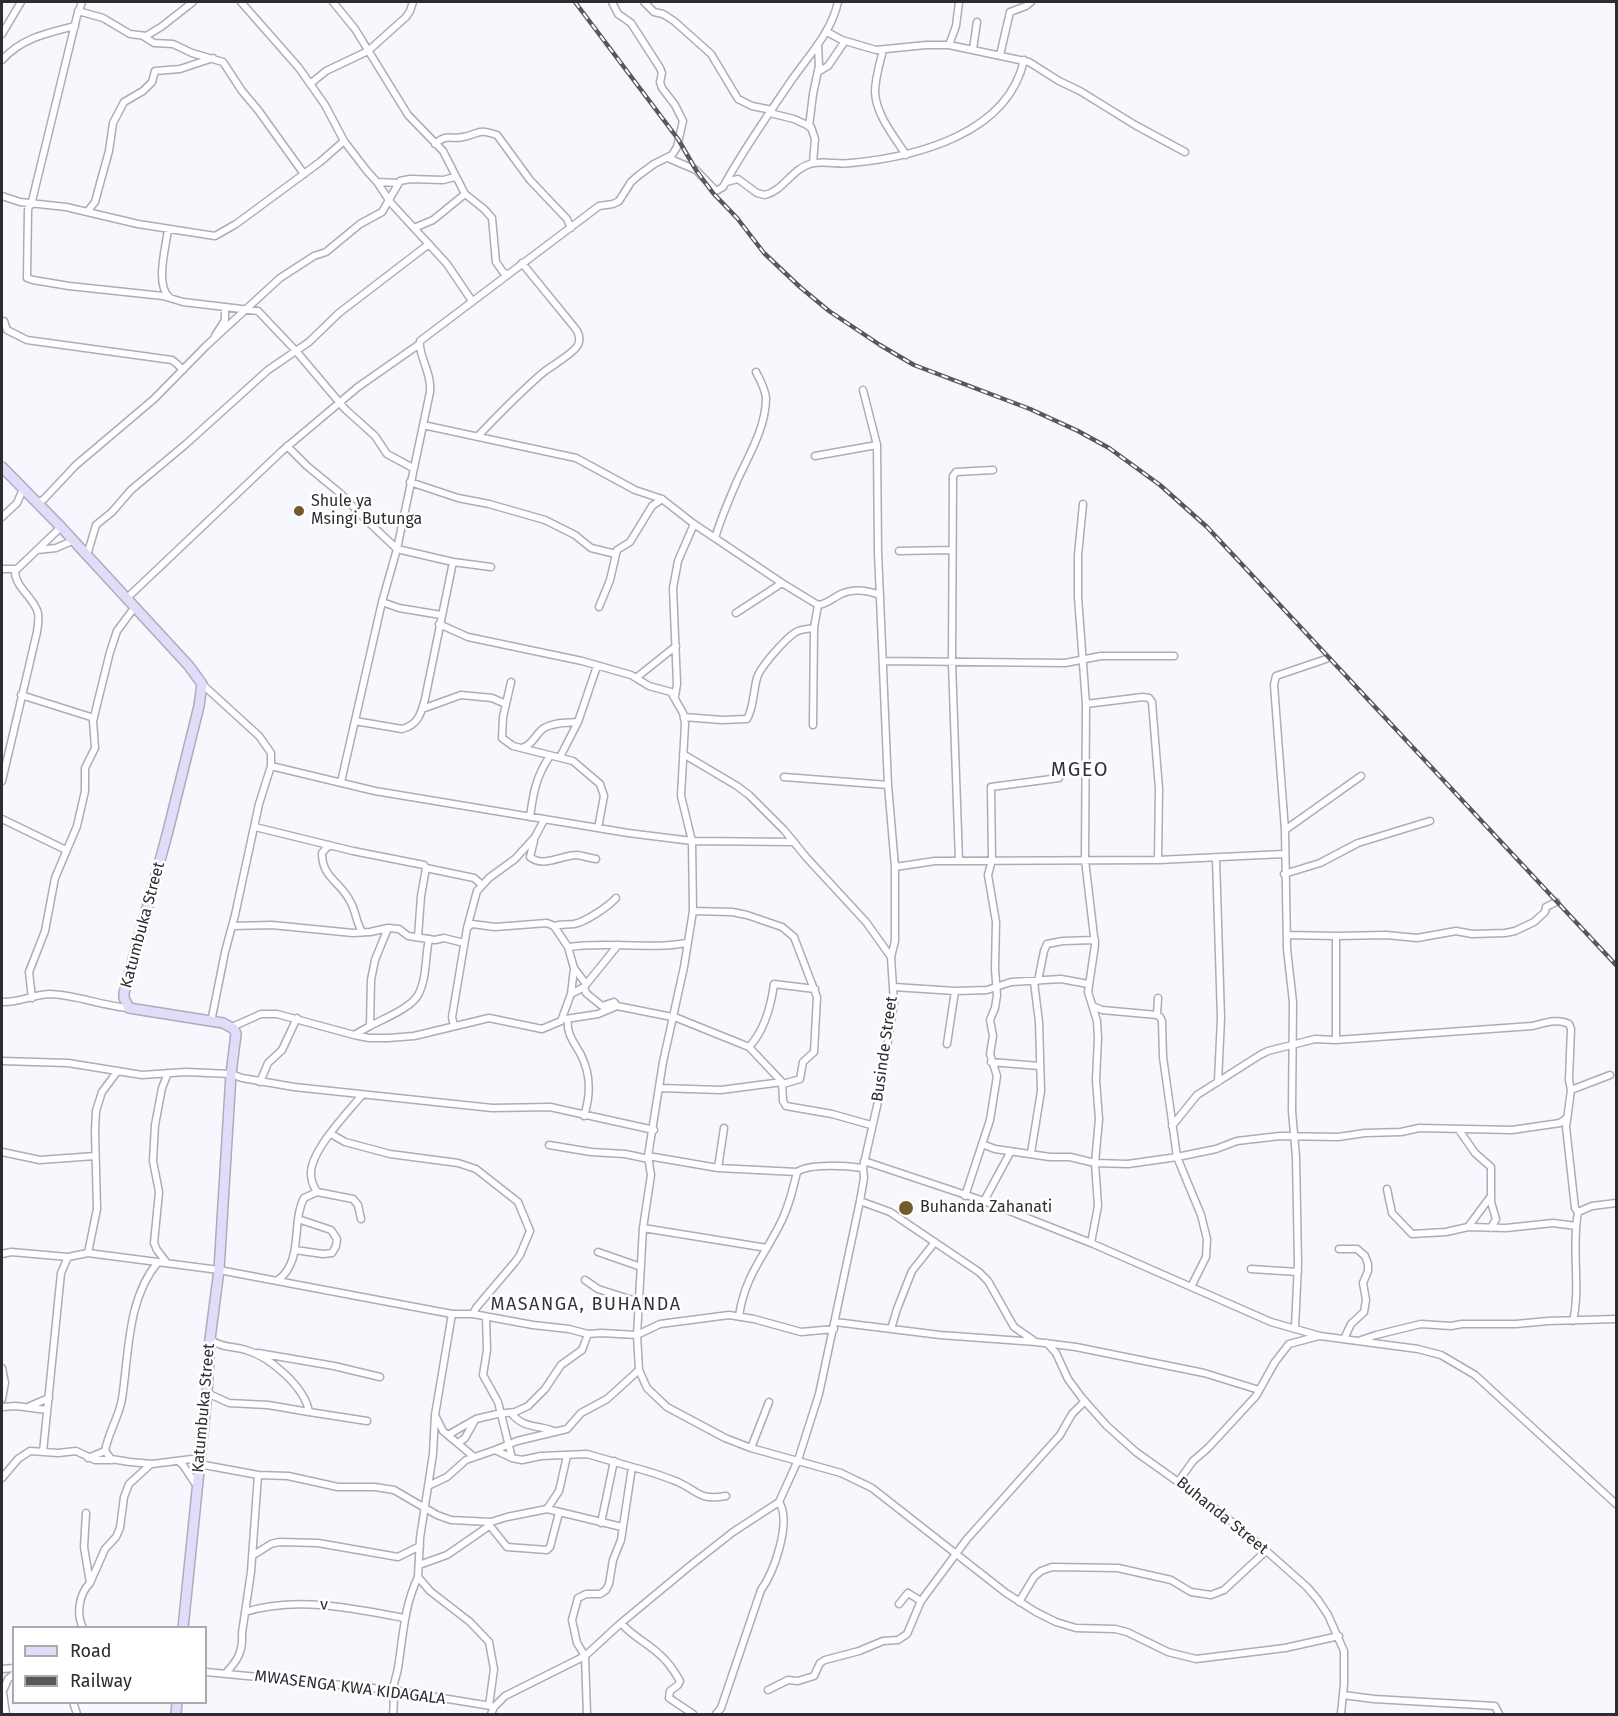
<!DOCTYPE html>
<html>
<head>
<meta charset="utf-8">
<style>
  body { margin:0 }
  #map { position:relative; width:1618px; height:1716px; overflow:hidden; background:#f7f7fe; font-family:"Fira Sans",sans-serif }
  canvas { display:block }
  .frame { position:absolute; inset:0; border:3px solid #2d2d31; pointer-events:none }
  .legend { position:absolute; left:12px; top:1626px; width:195px; height:78px; box-sizing:border-box; background:#fff; border:2px solid #ababad; margin:0; padding:8px 10px; list-style:none; font-size:18px; color:#2d2d31 }
  .legend li { display:flex; align-items:center; gap:12px; height:30px }
  .legend b { width:30px; border:2px solid #ababad }
</style>
</head>
<body>
<div id="map">
<canvas width="1618" height="1716"></canvas>
<div class="frame"></div>
<ul class="legend">
<li><b style="height:8px;background:#e0ddfa"></b>Road</li>
<li><b style="height:8px;background:#57575c"></b>Railway</li>
</ul>
</div>
<script>
const ctx = document.querySelector('canvas').getContext('2d');
ctx.lineJoin = 'round';
function trace(path, color, width, dash) {
  ctx.strokeStyle = color;
  ctx.lineWidth = width;
  ctx.lineCap = dash ? 'butt' : 'round';
  ctx.setLineDash(dash || []);
  ctx.stroke(path);
}
function write(font, color, halo, rows, align = 'center') {
  ctx.font = font + ' "Fira Sans",sans-serif';
  ctx.lineWidth = 5;
  ctx.setLineDash([]);
  ctx.textBaseline = 'middle';
  ctx.strokeStyle = halo;
  ctx.fillStyle = color;
  for (const [text, x, y, turn = 0] of rows) {
    ctx.save();
    ctx.translate(x, y);
    ctx.rotate((+turn || 0) * Math.PI / 180);
    ctx.textAlign = isNaN(turn) ? turn : align;
    if (halo) ctx.strokeText(text, 0, 0);
    ctx.fillText(text, 0, 0);
    ctx.restore();
  }
}
const street = new Path2D(`
  M 82,2 L 77,16 L 32,201 L 34,203 L 29,206 L 28,210 L 27,278 L 33,280 L 69,286 L 163,296 L 183,302 L 258,311 L 296,351 L 345,409 L 375,436 L 387,454 L 413,468
  M 241,2 L 299,68 L 325,105 L 344,141 L 367,171 L 377,182 L 391,203 L 447,264 L 472,301
  M 333,2 L 355,29 L 408,115 L 443,151 L 465,194 L 484,209 L 492,218 L 496,262 L 503,272 L 508,274
  M 644,2 L 654,12 L 663,14 L 674,21 L 711,54 L 738,99 L 752,106 L 772,110
  M 78,11 L 103,18 L 130,34 L 146,36 L 161,27 L 193,2
  M 827,32 L 842,40 L 876,50 L 926,45 L 949,45 L 1029,62 L 1059,81 L 1080,91 L 1135,125 L 1185,152
  M 2,34 L 21,2
  M 143,36 L 154,43 L 173,44 L 192,53 L 223,62 L 242,91 L 258,110 L 304,174
  M 949,45 L 956,26 L 959,2
  M 973,49 L 977,22
  M 883,50 C 880,63 875,78 875,92 C 876,115 894,136 906,155
  M 1000,55 L 1010,12 L 1026,6 L 1031,2
  M 2,60 C 22,38 47,33 75,26
  M 818,72 L 828,66 L 845,41
  M 310,84 L 326,71 L 368,51 L 406,17 L 410,11 L 413,2
  M 770,113 L 794,119 L 811,127 L 815,139 L 813,163
  M 809,127 L 813,94 L 819,66 L 818,45
  M 435,144 C 447,133 450,140 463,137 C 480,134 476,128 497,135 L 530,180 L 567,219 L 571,228
  M 668,158 L 696,170 L 716,191 L 723,187 C 743,150 768,115 791,81 C 809,55 831,33 838,2
  M 378,182 L 398,183
  M 726,182 L 738,179 L 757,193 L 765,195 C 784,190 792,169 810,164 C 823,160 837,165 851,163 C 916,157 1008,134 1024,60
  M 2,196 L 20,202 L 66,207 L 138,224 L 215,236 L 236,224 L 320,162 L 344,141
  M 87,212 L 95,202 L 99,187 L 109,151 L 113,123 L 124,102 L 143,91 L 152,82 L 155,71 L 180,69 L 213,58
  M 414,228 L 433,220 L 465,194
  M 168,229 C 166,247 155,284 169,297
  M 4,321 L 7,330 L 27,340 L 172,360 L 177,364 L 183,370
  M 215,336 L 225,320 L 225,307
  M 863,390 L 877,445 L 878,552 L 888,785 L 895,867 L 895,941 L 891,957
  M 423,425 L 576,458 L 635,490 L 662,499 L 694,524 L 782,583 L 818,605 L 814,628 L 813,725
  M 478,436 C 499,414 521,391 545,371 C 553,365 574,353 578,345 C 581,338 579,333 575,328 L 522,263
  M 287,446 L 307,466 L 341,494 L 361,515 L 397,549 L 453,562 L 491,567
  M 815,456 L 877,445
  M 410,482 L 458,498 L 489,504 L 545,520 L 575,535 L 591,548 L 616,554
  M 37,504 L 44,499 L 76,465 L 154,399 L 206,346 L 280,278 L 314,256 L 326,252 L 360,224 L 382,212 L 400,181 L 410,179 L 443,180 L 455,177
  M 1083,504 L 1078,555 L 1078,597 L 1086,704 L 1085,860 L 1095,945 L 1088,992 L 1097,1021 L 1098,1038 L 1096,1080 L 1099,1119 L 1095,1163 L 1098,1206 L 1091,1243
  M 2,517 L 17,503 L 23,489
  M 715,538 C 721,518 729,500 737,481 C 749,455 766,427 766,398 C 765,388 760,380 756,372
  M 37,550 L 56,548 L 72,541
  M 899,551 L 952,550
  M 85,555 L 88,552 L 96,525 L 112,512 L 131,490 L 186,444 L 268,370 L 309,342 L 339,313 L 429,244
  M 2,569 L 16,569
  M 126,599 L 282,451 L 358,387 L 418,345
  M 382,602 L 399,608 L 441,615
  M 818,605 C 827,604 833,598 841,594 C 854,588 867,590 880,595
  M 599,607 L 610,580 L 617,550 L 630,542 L 652,506 L 662,499
  M 736,613 L 782,583
  M 439,624 L 468,637 L 582,661 L 631,675 L 649,686 L 671,692 L 683,713 L 685,724 L 681,796 L 692,841 L 693,911 L 684,967 L 663,1062 L 648,1156 L 651,1175 L 643,1228 L 637,1335 L 639,1370 L 647,1388 L 667,1407 L 725,1438 L 751,1448 L 841,1473 L 872,1488 L 1006,1593 L 1036,1612 L 1056,1622 L 1076,1628 L 1115,1629 L 1127,1632 L 1168,1652 L 1196,1659 L 1285,1648 L 1339,1636
  M 884,661 L 1065,663 L 1101,656 L 1174,656
  M 636,678 L 676,646
  M 511,682 L 503,717 L 502,738 L 513,746 L 573,761 L 600,784 L 604,796 L 598,828
  M 202,684 L 259,736 L 271,753 L 271,766 L 259,804 L 235,915 L 225,952 L 211,1022
  M 21,695 L 94,718
  M 675,696 L 677,684 L 673,588 L 678,561 L 694,524
  M 1086,704 L 1143,697 L 1149,698 L 1152,702 L 1159,789 L 1158,860
  M 422,709 L 461,695 L 492,698 L 506,704
  M 684,717 L 722,720 L 747,719 C 754,707 753,692 757,678 C 760,667 786,638 796,632 C 801,629 808,629 814,628
  M 355,721 L 402,729 C 418,725 421,714 425,699 L 453,562
  M 522,748 C 533,745 535,734 544,728 C 554,722 567,723 578,722
  M 560,757 L 578,722 L 597,666
  M 271,766 L 375,791 L 628,833 L 692,841 L 794,842
  M 784,777 L 888,785
  M 2,781 L 37,632 C 38,626 39,619 38,613 C 34,597 15,588 15,571 L 61,527
  M 341,782 L 382,602 L 397,549 L 430,392 C 432,372 418,356 420,341 L 599,206 L 613,204 L 619,201 L 631,182 L 639,175 L 654,164 L 672,155 L 677,147 L 683,121 L 675,105 L 662,88 L 660,82 L 662,73 L 660,68 L 631,23 L 618,14 L 612,2
  M 530,817 C 533,794 536,776 550,756
  M 2,819 L 66,850
  M 255,827 L 353,851 L 424,865 L 426,868 L 421,896 L 418,937
  M 1285,830 L 1361,776
  M 534,841 L 530,857 C 543,868 562,855 577,855 C 583,856 590,858 596,859
  M 329,845 L 322,853 C 322,878 340,881 350,901 C 356,911 356,922 362,932
  M 1216,859 L 1221,1018 L 1218,1082
  M 959,861 L 952,663 L 953,476 L 956,472 L 993,470
  M 895,867 L 935,861 L 1158,860 L 1284,854
  M 426,868 L 474,878 L 482,885
  M 1284,874 L 1320,863 L 1358,843 L 1430,821
  M 693,911 L 732,912 L 747,915 L 782,927 L 794,937 L 817,997 L 814,1052 L 803,1062 L 800,1079 L 783,1084
  M 232,926 L 272,925 L 353,933 L 370,932 L 388,928 L 399,929 L 408,936 L 435,940 L 444,938 L 464,943
  M 554,926 C 561,924 567,925 574,924 C 585,922 608,907 616,898
  M 467,928 L 472,924 L 495,927 L 547,923 L 554,926 L 568,947 C 608,941 648,950 687,943
  M 1287,935 L 1336,936 L 1386,935 L 1417,938 L 1456,931 L 1472,934 L 1505,933 L 1515,931 L 1534,922 L 1545,912 L 1546,907 L 1556,902
  M 568,947 L 574,968 L 586,984
  M 1038,981 L 1044,951 L 1047,944 L 1063,941 L 1095,940
  M 584,987 L 586,993 L 602,1006 L 614,1002 L 617,1006 L 677,1018 L 749,1047 L 782,1082 L 783,1101 L 786,1106 L 832,1114 L 871,1125
  M 894,987 L 955,991 L 987,990 L 1011,982 L 1061,979 L 1088,984
  M 571,994 L 574,969
  M 32,998 L 29,972 L 45,931 L 55,878 L 77,826 L 85,791 L 85,768 L 95,748 L 93,721 L 110,652 L 117,631 L 134,608
  M 1158,998 L 1157,1015 L 1160,1017 L 1162,1021 L 1163,1057 L 1177,1157 L 1201,1215 L 1207,1239 L 1206,1257 L 1191,1287
  M 2,1002 C 18,1003 32,995 49,994 C 73,994 103,1006 129,1008
  M 1093,1006 L 1102,1010 L 1157,1015
  M 566,1019 L 598,1014 L 617,1006
  M 568,1019 C 566,1034 574,1042 581,1055 C 591,1075 591,1094 584,1116
  M 370,1026 C 383,1019 411,1008 418,995 C 427,979 425,957 429,939
  M 454,1026 L 452,1017 L 467,928 L 477,891 L 489,878 L 515,859 L 535,837 L 544,820
  M 232,1027 L 261,1014 L 277,1014 L 354,1035 L 369,1038 L 388,1038 L 414,1036 L 489,1018 L 542,1029 L 561,1021 L 571,994 L 584,987 L 618,945
  M 354,1035 L 370,1026 L 371,980 L 375,960 L 388,928
  M 1336,1040 L 1336,936
  M 947,1044 L 955,991
  M 749,1047 C 764,1031 771,1006 774,984 L 815,989
  M 2,1061 L 68,1063 L 142,1075 L 186,1072 L 231,1074 L 242,1078 L 294,1087 L 492,1108 L 550,1107 L 654,1130
  M 991,1062 L 1039,1066
  M 260,1082 L 268,1063 L 282,1050 L 297,1018
  M 659,1088 L 721,1090 L 782,1082
  M 1571,1090 L 1610,1075
  M 1172,1126 L 1197,1095 L 1260,1055 L 1268,1051 L 1315,1039 L 1336,1040 L 1532,1026 C 1545,1023 1557,1018 1569,1024 L 1571,1029 L 1569,1080 L 1571,1090 L 1566,1127 L 1575,1208 L 1578,1212 C 1571,1248 1581,1286 1573,1321
  M 1459,1130 L 1475,1153 L 1491,1167 L 1491,1202 L 1496,1219 L 1491,1228
  M 331,1134 L 345,1142 L 390,1154 L 458,1163 L 476,1169 L 518,1202 L 530,1231 L 520,1255 L 515,1262 L 476,1308 L 473,1314
  M 982,1144 L 995,1149 L 1050,1157 L 1070,1157 L 1095,1163 L 1128,1164 L 1177,1157 L 1216,1149 L 1237,1141 L 1280,1136 L 1338,1137 L 1365,1133 L 1401,1132 L 1419,1128 L 1512,1130 L 1560,1123 L 1567,1118
  M 549,1145 L 591,1152 L 625,1154 L 649,1159
  M 2,1152 L 40,1160 L 95,1156
  M 1031,1153 L 1041,1091 L 1039,1022 L 1034,982
  M 648,1156 L 718,1168 L 797,1172 C 810,1163 847,1166 863,1168
  M 864,1161 L 984,1201 L 1091,1243 L 1271,1322 L 1320,1336 L 1418,1349 L 1441,1355 L 1475,1375 L 1616,1504
  M 718,1168 L 724,1128
  M 1387,1189 L 1392,1213 L 1412,1234 L 1446,1232 L 1468,1227 L 1506,1228 L 1553,1223 L 1576,1226
  M 317,1192 C 313,1186 311,1181 311,1174 C 310,1151 348,1112 362,1095
  M 965,1196 L 990,1120 L 997,1076 L 990,1054 L 993,1036 L 990,1020 L 995,1008 L 997,995 L 995,969 L 996,922 L 988,875 L 992,860 L 991,787 L 1059,778
  M 860,1201 L 890,1212 L 979,1272 L 988,1281 L 1014,1327 L 1033,1340
  M 984,1201 L 1011,1151
  M 1578,1212 L 1592,1206 L 1616,1203
  M 1468,1227 L 1491,1196
  M 643,1228 L 767,1248
  M 1339,1249 L 1357,1249 L 1365,1256 L 1368,1264 L 1368,1271 L 1363,1283 L 1366,1300 L 1364,1312 L 1351,1324 L 1344,1339
  M 295,1250 L 323,1254 L 332,1253 L 336,1246 L 337,1239 L 331,1230 L 298,1219
  M 598,1252 L 641,1267
  M 88,1253 L 97,1209 L 95,1131 L 96,1111 L 102,1092 L 117,1072
  M 2,1254 L 11,1252 L 68,1257
  M 167,1263 L 157,1250 L 154,1243 L 159,1192 L 153,1161 L 155,1125 L 162,1088 L 168,1073
  M 1251,1269 L 1298,1272
  M 278,1280 C 304,1261 291,1223 304,1198 L 317,1192 L 353,1199 L 358,1205 L 361,1219
  M 585,1280 L 598,1289 L 639,1302
  M 452,1314 L 435,1415 L 433,1454 L 420,1538 L 418,1577 L 430,1591 L 470,1622 L 489,1642 L 494,1669 L 489,1706
  M 739,1316 C 745,1275 764,1257 781,1222 C 789,1206 793,1189 797,1172
  M 486,1317 L 487,1350 L 483,1375 L 498,1402 L 512,1458
  M 835,1322 L 940,1335 L 1036,1342 L 1076,1347 L 1204,1373 L 1259,1390
  M 1295,1328 L 1298,1263 L 1296,1157 L 1292,1111 L 1293,1002 L 1287,949 L 1285,830 L 1274,685 L 1276,676 L 1326,659
  M 891,1329 L 897,1309 L 912,1271 L 935,1242
  M 210,1339 C 221,1348 234,1346 246,1350 C 270,1357 305,1387 309,1412 L 367,1421
  M 1361,1340 L 1376,1335 L 1421,1324 L 1451,1326 L 1462,1324 L 1516,1324 L 1548,1321 L 1616,1319
  M 1047,1343 L 1056,1353 L 1068,1379 L 1082,1398 L 1107,1426 L 1136,1452 L 1216,1509 L 1253,1539 L 1307,1587 L 1318,1600 L 1328,1615 L 1344,1651 L 1344,1684 L 1341,1714
  M 258,1353 L 334,1366 L 380,1377
  M 2,1368 L 5,1383 L 2,1399
  M 207,1393 L 229,1403 L 268,1405 L 309,1412
  M 30,1406 L 49,1398
  M 2,1407 L 16,1406 L 47,1410
  M 511,1413 C 525,1430 538,1424 556,1432
  M 435,1415 L 443,1431 L 474,1457
  M 448,1435 L 476,1419 L 497,1414 L 515,1412 L 528,1406 L 545,1389 L 561,1365 L 582,1350 L 588,1334
  M 458,1443 L 465,1438 L 475,1420
  M 751,1448 L 769,1402
  M 495,1450 L 517,1441 L 567,1429 L 581,1413 L 607,1399 L 639,1370
  M 43,1452 L 61,1273 L 68,1257 L 88,1253 L 219,1270 L 452,1314 L 473,1314 L 533,1325 L 569,1329 L 588,1334 L 601,1333 L 637,1335 L 660,1324 L 729,1315 L 754,1319 L 801,1332 L 834,1329
  M 88,1458 L 105,1451
  M 112,1460 L 105,1451 C 108,1433 119,1417 122,1399 C 129,1353 127,1299 158,1262
  M 178,1461 L 183,1465 L 197,1486
  M 199,1464 L 258,1475 L 288,1476 L 338,1487 L 375,1487 L 394,1490 L 437,1515 L 451,1520 L 491,1522 L 507,1517 L 547,1509 L 559,1491 L 567,1456
  M 632,1467 C 648,1471 663,1476 678,1482 C 698,1491 699,1501 726,1496
  M 2,1478 L 18,1459 L 30,1451 L 58,1453 L 76,1451 L 95,1460 L 112,1460 L 111,1459 L 130,1462 L 152,1464 L 200,1458
  M 1178,1482 L 1193,1461 L 1208,1448 L 1256,1396 L 1275,1362 L 1289,1344 L 1319,1336
  M 428,1486 L 447,1477 L 466,1460 L 495,1450 L 512,1458 L 522,1460 L 541,1456 L 587,1454 L 632,1467 L 621,1540 L 613,1560 L 609,1584 L 606,1590 L 600,1594 L 586,1594 L 578,1598 L 572,1620 L 577,1643 L 585,1656 L 587,1714
  M 547,1509 L 622,1527
  M 487,1522 L 507,1547 L 547,1550 L 550,1547 L 559,1513
  M 601,1523 L 614,1461
  M 252,1556 L 271,1544 L 279,1542 L 318,1543 L 398,1557 L 420,1546
  M 419,1565 L 447,1555 L 489,1526
  M 90,1583 L 105,1549 L 116,1537 L 120,1528 L 124,1497 L 129,1484 L 151,1464
  M 1019,1602 L 1034,1577 L 1041,1571 L 1052,1567 L 1118,1568 L 1171,1580 L 1191,1592 L 1211,1595 L 1224,1590 L 1266,1551
  M 899,1604 L 908,1593 L 921,1601
  M 245,1612 C 296,1596 352,1608 404,1618
  M 621,1623 C 632,1636 646,1642 659,1654 C 668,1661 674,1671 680,1681 L 678,1685 L 670,1691 L 669,1698 L 693,1714
  M 83,1628 C 76,1614 79,1594 90,1583 L 84,1547 L 86,1513
  M 2,1669 L 14,1668
  M 206,1672 L 393,1690 L 491,1706
  M 225,1674 C 238,1660 243,1652 242,1633 L 251,1572 L 258,1475
  M 2,1686 L 6,1714
  M 768,1690 L 788,1680 L 798,1681 L 814,1676 L 820,1663 L 825,1660 L 859,1651 L 883,1641 L 898,1640 L 907,1634 L 921,1601 L 967,1539 L 1060,1435 L 1072,1414 L 1085,1401
  M 3,1691 L 8,1679 L 14,1674
  M 1343,1695 L 1374,1699 L 1495,1706 L 1499,1714
  M 73,1702 L 77,1714
  M 393,1714 C 394,1706 394,1699 393,1691 C 393,1684 397,1675 398,1668 C 403,1637 404,1606 418,1577
  M 491,1714 L 494,1707 L 505,1696 L 585,1656 L 621,1623 L 691,1565 L 733,1532 L 779,1502 L 798,1460 L 819,1394 L 860,1201 L 864,1178 L 863,1168 L 879,1097 L 894,1003 L 891,957 L 866,922 L 806,857 L 784,830 L 749,795 L 737,786 L 683,754
  M 716,1714 L 721,1708 L 761,1590 C 774,1572 792,1522 779,1502`);
const secondary = new Path2D(`
  M 2,467 L 61,527 L 189,666 L 202,684 L 199,706 L 168,831 L 124,993 L 124,998 L 129,1008 L 223,1023 L 234,1029 L 236,1034 L 231,1074 L 219,1270 L 210,1339 L 207,1393 L 183,1628
  M 176,1714 L 177,1702`);
trace(street, '#adacb8', 9);
trace(secondary, '#adacb8', 12);
trace(street, '#fff', 6);
trace(secondary, '#e0ddfa', 9);
const rail = new Path2D(`
  M 575,2 L 678,139 L 696,170 L 713,193 L 737,218 L 764,253 L 800,287 L 829,311 L 880,345 L 914,365 L 1030,409 L 1078,431 L 1109,448 L 1160,485 L 1207,527 L 1616,965`);
trace(rail, '#57575c', 4.5);
trace(rail, '#fff', 2, [7]);
for (const [x, y, r, color] of [
  [299,511,6,"#715b2a"],
  [906,1208,8,"#715b2a"]
]) {
  const dot = new Path2D();
  dot.arc(x, y, r, 0, 2 * Math.PI);
  ctx.fillStyle = color;
  ctx.fill(dot);
  trace(dot, '#fff', 2);
}
write('16px', '#2d2d31', '#fff', [
  ["Shule ya",311,502],
  ["Msingi Butunga",311,520],
  ["Buhanda Zahanati",920,1208]
], 'left');
write('16px', '#2d2d31', '#fff', [
  ["Katumbuka Street",143,925,-75],
  ["Businde Street",885,1049,-82],
  ["Katumbuka Street",204,1408,-85],
  ["Buhanda Street",1222,1516,39],
  ["v",324,1605,1],
  ["MWASENGA KWA KIDAGALA",350,1688,7]
]);
ctx.letterSpacing = '1.5px';
write('18px', '#34333d', '#fff', [
  ["MASANGA, BUHANDA",586,1305]
]);
ctx.letterSpacing = '0px';
ctx.letterSpacing = '1.5px';
write('20px', '#34333d', '#fff', [
  ["MGEO",1080,770]
]);
ctx.letterSpacing = '0px';
</script>
</body>
</html>
